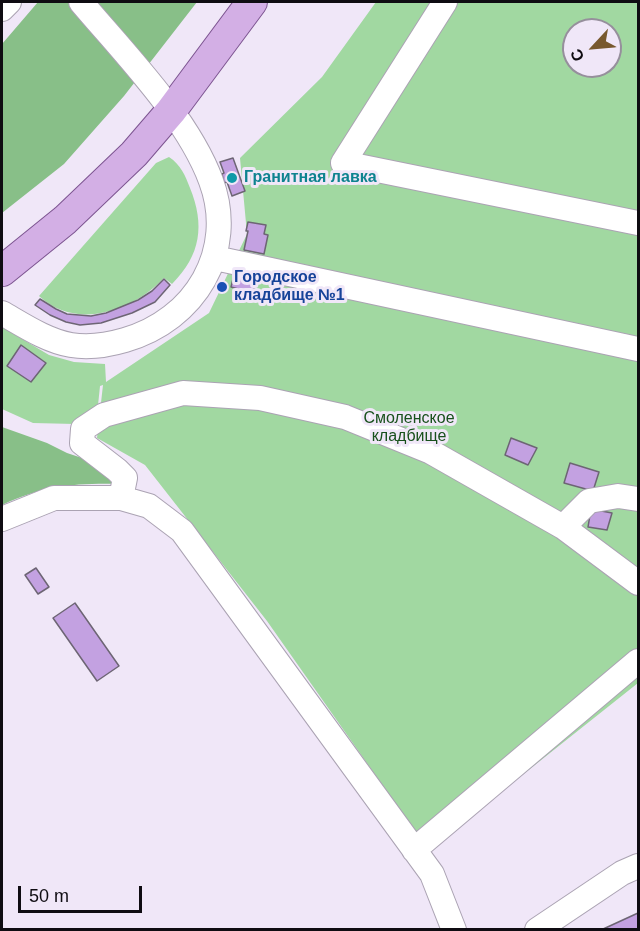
<!DOCTYPE html>
<html>
<head>
<meta charset="utf-8">
<style>
  body { margin:0 }
  #map { position:relative; width:640px; height:931px; overflow:hidden; background:#f0e7f8; font-family:Helvetica,sans-serif }
  canvas { display:block }
  .frame { position:absolute; inset:0; border:3px solid #0f0c12; pointer-events:none }
  .north { position:absolute; left:562px; top:18px; width:60px; height:60px; box-sizing:border-box; background:#f0e7f8; border:2px solid #968f9c; border-radius:50%; rotate:244deg; font-size:16px; font-weight:700; line-height:24px; text-align:center; color:#0f0c12 }
  .north::after { content:''; display:block; margin:auto; width:21px; height:27px; background:#78582e; clip-path:polygon(50% 0,100% 100%,50% 72%,0 100%) }
  .scale { position:absolute; left:18px; top:886px; width:124px; height:27px; box-sizing:border-box; border:3px solid #0f0c12; border-top:0; padding-left:8px; font-size:18px; line-height:21px; white-space:nowrap; color:#0f0c12; -webkit-text-stroke:4px #f0e7f8; paint-order:stroke }
</style>
</head>
<body>
<div id="map">
<canvas width="640" height="931"></canvas>
<div class="frame"></div>
<div class="north">С</div>
<div class="scale">50 m</div>
</div>
<script>
const ctx = document.querySelector('canvas').getContext('2d');
ctx.lineJoin = 'round';
function paint(path, color) {
  ctx.fillStyle = color;
  ctx.fill(path, 'evenodd');
}
function trace(path, color, width, dash) {
  ctx.strokeStyle = color;
  ctx.lineWidth = width;
  ctx.lineCap = dash ? 'butt' : 'round';
  ctx.setLineDash(dash || []);
  ctx.stroke(path);
}
function write(font, color, halo, rows, align = 'center') {
  ctx.font = font + ' Helvetica,sans-serif';
  ctx.lineWidth = 6;
  ctx.setLineDash([]);
  ctx.textBaseline = 'middle';
  ctx.strokeStyle = halo;
  ctx.fillStyle = color;
  for (const [text, x, y, turn = 0] of rows) {
    ctx.save();
    ctx.translate(x, y);
    ctx.rotate((+turn || 0) * Math.PI / 180);
    ctx.textAlign = isNaN(turn) ? turn : align;
    if (halo) ctx.strokeText(text, 0, 0);
    ctx.fillText(text, 0, 0);
    ctx.restore();
  }
}
paint(new Path2D(`
  M 376,2 L 638,2 L 638,683 L 428,850 L 267,621 L 145,465 L 97,438 L 103,385 L 100,386 L 97,415 L 75,424 L 33,423 L 2,409 L 2,327 L 49,355 L 74,362 L 105,364 L 106,382 L 209,313 L 247,234 L 240,158 L 322,77 ZM 574,30 L 610,30 L 610,66 L 574,66 Z
  M 169,157 C 181,165 185,175 190,188 C 205,225 201,255 172,284 L 164,278 C 133,311 76,331 39,296 L 156,163 Z`), '#a1d8a1');
paint(new Path2D(`
  M 38,2 L 197,2 L 124,96 L 64,164 L 2,213 L 2,44 Z
  M 2,427 L 47,443 L 67,453 L 94,462 L 123,484 C 76,483 45,485 2,505 Z`), '#88bf88');
const building = new Path2D(`
  M 233,158 L 245,191 L 232,196 L 227,182 L 224,183 L 222,174 L 224,173 L 220,162 Z
  M 248,222 L 266,225 L 264,234 L 268,235 L 264,254 L 244,250 L 248,231 L 246,231 Z
  M 235,271 L 258,277 L 253,293 L 231,287 Z
  M 164,279 L 170,285 L 155,302 L 132,313 L 101,323 L 80,325 L 66,322 L 50,315 L 35,305 L 40,299 L 56,309 L 67,314 L 91,316 L 106,313 L 138,300 L 152,291 Z
  M 21,345 L 46,363 L 31,382 L 7,366 Z
  M 511,438 L 537,448 L 528,465 L 505,455 Z
  M 570,463 L 599,472 L 593,491 L 564,483 Z
  M 591,509 L 612,513 L 607,530 L 588,527 Z
  M 36,568 L 49,587 L 38,594 L 25,575 Z
  M 75,603 L 119,666 L 97,681 L 53,618 Z
  M 638,913 L 638,930 L 601,930 Z`);
paint(building, '#c3a1e1');
trace(building, '#6d6574', 1.5);
const minor = new Path2D(`
  M 445,2 L 343,163 L 638,223
  M 2,9 L 9,2
  M 215,258 L 638,349
  M 2,313 C 23,325 47,341 71,345 C 89,348 108,345 125,340 C 195,320 237,251 211,181 C 188,118 124,53 81,2
  M 121,498 L 125,478 L 117,470 L 82,443 L 83,429 L 104,415 L 183,393 L 260,398 L 345,417 L 431,452 L 563,527 L 589,501 L 618,496 L 638,499
  M 2,519 L 54,498 L 121,498 L 149,506 L 182,531 L 432,874 L 454,930
  M 563,527 L 638,583
  M 414,850 L 638,661
  M 537,930 L 622,873 L 638,866`);
const major = new Path2D(`
  M 2,271 L 65,220 L 134,154 L 171,111 L 252,2`);
trace(minor, '#aba3b3', 26);
trace(major, '#7c5490', 32);
trace(minor, '#fff', 24);
trace(major, '#d3afe5', 30);
for (const [x, y, r, color] of [
  [232,178,6,"#0f9aa8"],
  [222,287,6,"#1a4fb4"]
]) {
  const dot = new Path2D();
  dot.arc(x, y, r, 0, 2 * Math.PI);
  ctx.fillStyle = color;
  ctx.fill(dot);
  trace(dot, '#f0e7f8', 2);
}
write('bold 16px', '#0d838f', '#f0e7f8', [
  ["Гранитная лавка",244,178]
], 'left');
write('bold 16px', '#164399', '#f0e7f8', [
  ["Городское",234,278],
  ["кладбище №1",234,296]
], 'left');
write('16px', '#18501c', '#f0e7f8', [
  ["Смоленское",409,419],
  ["кладбище",409,437]
]);
</script>
</body>
</html>
